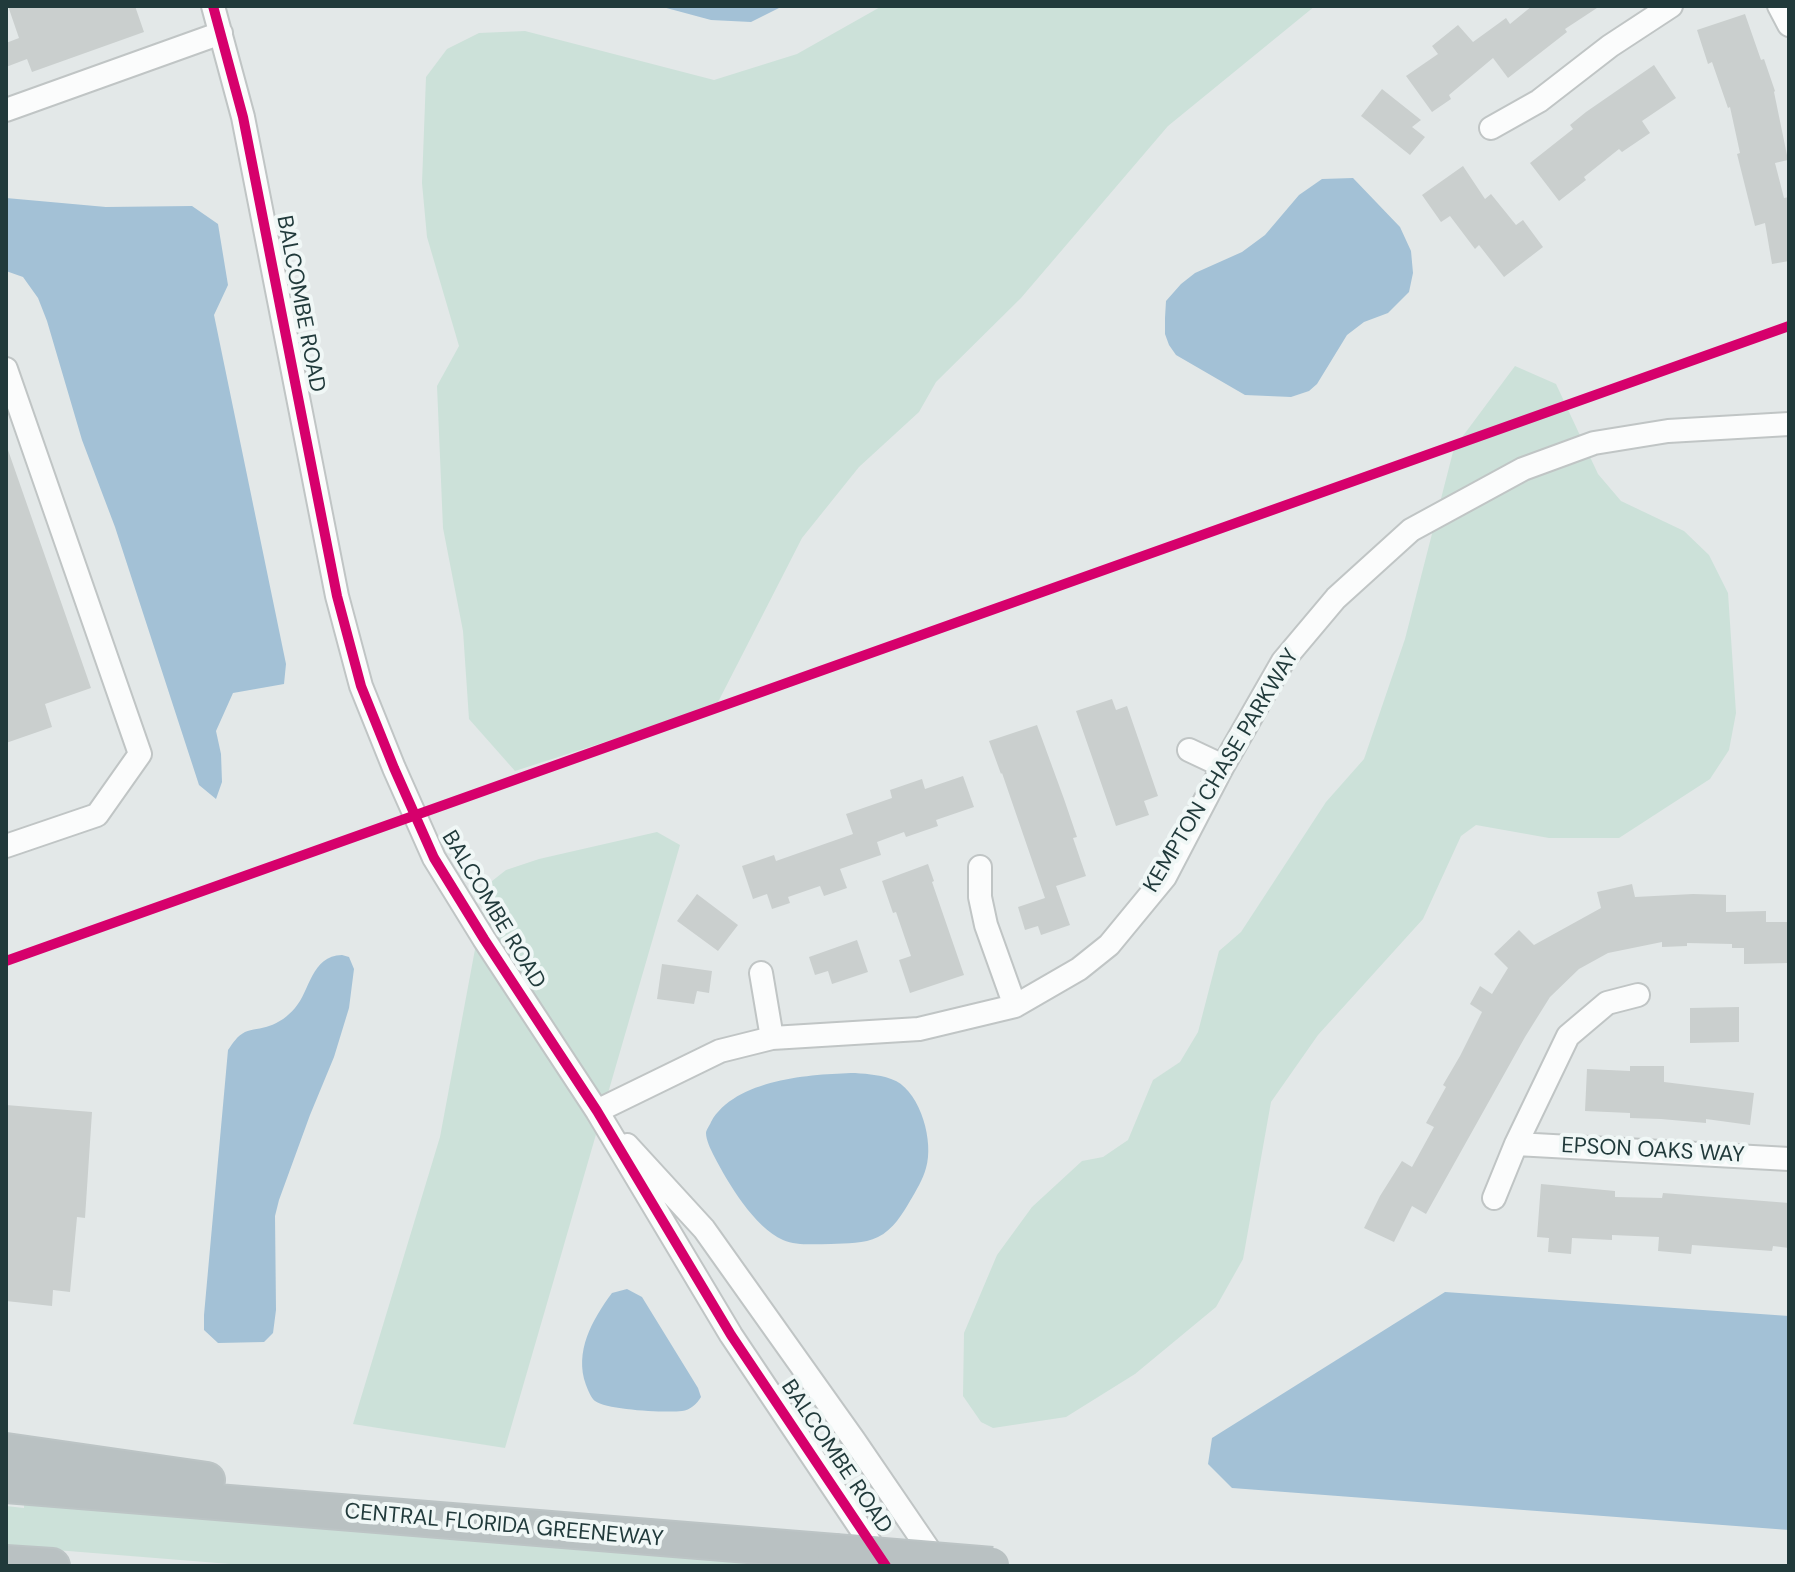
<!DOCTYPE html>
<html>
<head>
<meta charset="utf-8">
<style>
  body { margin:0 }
  #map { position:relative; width:1795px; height:1572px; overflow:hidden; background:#e3e8e8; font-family:"DM Sans",sans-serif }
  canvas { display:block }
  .frame { position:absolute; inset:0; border:8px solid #213a3b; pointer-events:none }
</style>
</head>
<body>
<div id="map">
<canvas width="1795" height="1572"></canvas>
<div class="frame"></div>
</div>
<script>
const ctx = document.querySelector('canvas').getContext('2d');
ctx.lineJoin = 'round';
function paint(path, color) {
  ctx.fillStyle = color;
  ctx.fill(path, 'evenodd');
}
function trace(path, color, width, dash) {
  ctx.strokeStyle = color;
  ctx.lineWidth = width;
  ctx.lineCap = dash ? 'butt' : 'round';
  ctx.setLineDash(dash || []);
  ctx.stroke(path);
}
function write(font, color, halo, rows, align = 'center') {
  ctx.font = font + ' "DM Sans",sans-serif';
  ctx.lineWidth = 8;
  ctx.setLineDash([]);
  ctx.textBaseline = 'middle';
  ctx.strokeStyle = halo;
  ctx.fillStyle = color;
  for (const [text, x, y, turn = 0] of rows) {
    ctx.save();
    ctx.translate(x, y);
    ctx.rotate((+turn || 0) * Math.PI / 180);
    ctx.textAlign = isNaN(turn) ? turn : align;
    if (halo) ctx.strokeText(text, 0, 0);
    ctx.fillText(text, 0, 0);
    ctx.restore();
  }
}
paint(new Path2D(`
  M 882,6 L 1315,6 L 1168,126 L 1021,298 L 936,382 L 919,412 L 859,467 L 802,538 L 716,706 L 515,771 L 469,719 L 463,631 L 443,528 L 437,386 L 459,346 L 427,237 L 422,183 L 426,77 L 447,49 L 479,33 L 525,31 L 714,80 L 797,54 Z
  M 1515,366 L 1556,384 L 1598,474 L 1621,501 L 1684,531 L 1709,555 L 1728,593 L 1736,713 L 1729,750 L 1710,779 L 1619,838 L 1549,838 L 1476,825 L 1461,836 L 1423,919 L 1318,1035 L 1271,1102 L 1243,1259 L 1216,1307 L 1135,1374 L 1066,1417 L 993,1428 L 981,1422 L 963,1396 L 964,1333 L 997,1255 L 1032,1207 L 1082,1161 L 1103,1157 L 1128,1140 L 1153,1080 L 1180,1062 L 1198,1032 L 1219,951 L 1241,932 L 1326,802 L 1364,759 L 1405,639 L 1454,448 Z
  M 657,832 L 680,845 L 505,1448 L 353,1424 L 440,1137 L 487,885 L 506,870 L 539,859 Z
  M 24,1503 L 807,1566 L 255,1566 L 6,1546 L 6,1506 L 24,1508 Z`), '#cce1d9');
paint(new Path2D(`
  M 659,6 L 783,6 L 751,22 L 711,20 Z
  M 1353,178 L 1400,227 L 1411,251 L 1413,273 L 1409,292 L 1388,313 L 1364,322 L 1347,335 L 1317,384 L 1309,391 L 1291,397 L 1245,395 L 1176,355 L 1169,345 L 1165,334 L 1165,318 L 1166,301 L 1181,284 L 1195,273 L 1242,252 L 1265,235 L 1299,195 L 1322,179 Z
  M 6,198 L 106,207 L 192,206 L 218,224 L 228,285 L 214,315 L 286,664 L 284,684 L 233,693 L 216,731 L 221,754 L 222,782 L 216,799 L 199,785 L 115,527 L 82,440 L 47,321 L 38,298 L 23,277 L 6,271 Z
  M 342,955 L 349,957 L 354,969 L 349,1008 L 334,1057 L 310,1115 L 279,1200 L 275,1216 L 276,1310 L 273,1333 L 264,1342 L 218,1343 L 204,1330 L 204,1315 L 228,1050 C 233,1043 237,1036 245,1032 C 252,1029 261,1029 269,1026 C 279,1023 288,1016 295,1008 C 310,991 311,956 342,955 Z
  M 855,1073 C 869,1074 883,1075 896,1081 C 921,1094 934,1142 926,1168 C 923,1179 916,1191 910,1201 C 903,1213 893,1230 878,1237 C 864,1244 847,1243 831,1244 C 815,1244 797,1246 783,1240 C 754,1227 728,1183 714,1156 C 711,1150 706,1140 706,1133 C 706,1130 710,1125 711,1122 C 735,1079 811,1074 855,1073 Z
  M 627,1289 L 642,1297 L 698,1388 L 701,1397 C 697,1404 690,1410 682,1411 C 666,1413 607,1410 595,1401 C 591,1398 588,1390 586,1385 C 574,1352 592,1320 612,1293 Z
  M 1445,1292 L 1789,1316 L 1789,1530 L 1232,1488 L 1208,1464 L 1212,1438 Z`), '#a3c1d6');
paint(new Path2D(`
  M 8,6 L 135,6 L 144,32 L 32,72 L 27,59 L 6,67 L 6,43 L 19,38 Z
  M 1532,6 L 1600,6 L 1565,29 L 1567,32 L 1508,78 L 1493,58 L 1449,95 L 1451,99 L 1432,112 L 1406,76 L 1438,54 L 1432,46 L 1458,25 L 1473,42 L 1506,18 L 1510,24 Z
  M 1745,14 L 1761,60 L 1764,59 L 1775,91 L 1774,92 L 1788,160 L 1775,163 L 1784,198 L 1789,197 L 1789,261 L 1772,264 L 1765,223 L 1755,226 L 1737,154 L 1740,153 L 1730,107 L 1728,108 L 1712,62 L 1708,64 L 1697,30 Z
  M 1654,65 L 1676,98 L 1642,121 L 1650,133 L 1622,152 L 1619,149 L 1584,177 L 1586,180 L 1559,201 L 1530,163 L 1573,129 L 1570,125 L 1586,112 Z
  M 1382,89 L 1421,120 L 1412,127 L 1425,137 L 1410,155 L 1361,116 Z
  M 1463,166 L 1485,199 L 1491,194 L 1516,225 L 1523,220 L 1543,247 L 1504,277 L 1479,245 L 1475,249 L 1450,216 L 1441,222 L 1422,195 Z
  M 6,450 L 8,450 L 91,688 L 45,704 L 52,727 L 6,743 Z
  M 1112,699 L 1116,710 L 1127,706 L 1158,796 L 1144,801 L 1149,815 L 1116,826 L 1076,711 Z
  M 1037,725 L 1064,799 L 1077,837 L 1073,838 L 1086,876 L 1056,886 L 1070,925 L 1041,935 L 1038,926 L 1025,930 L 1018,907 L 1045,898 L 1002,773 L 1001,774 L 989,741 Z
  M 963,776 L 974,807 L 936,820 L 938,826 L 906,837 L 904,832 L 877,842 L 881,855 L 840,869 L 847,888 L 824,896 L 820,886 L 788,897 L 790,903 L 772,909 L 767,894 L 753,899 L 742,866 L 774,855 L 776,861 L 853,834 L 846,814 L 892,798 L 890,790 L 922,779 L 925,789 Z
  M 928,864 L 934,881 L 932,882 L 964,975 L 910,993 L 899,960 L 911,956 L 896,912 L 893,913 L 882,881 Z
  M 1632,884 L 1635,897 L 1693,894 L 1726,895 L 1726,912 L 1766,911 L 1766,922 L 1789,922 L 1789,963 L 1744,964 L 1744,948 L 1732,948 L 1732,944 L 1687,943 L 1687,946 L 1662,947 L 1662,942 L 1608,953 L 1579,969 L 1550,997 L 1525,1037 L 1426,1214 L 1412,1206 L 1394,1242 L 1364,1228 L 1380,1196 L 1402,1161 L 1412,1167 L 1434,1127 L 1426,1123 L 1446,1087 L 1443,1085 L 1460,1056 L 1482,1012 L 1470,1004 L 1480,986 L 1492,994 L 1508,968 L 1494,954 L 1519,930 L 1534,945 L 1601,908 L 1597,892 Z
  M 697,894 L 738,925 L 718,951 L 677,921 Z
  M 857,940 L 868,972 L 832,984 L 828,971 L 815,975 L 809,957 Z
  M 662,964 L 712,971 L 709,993 L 697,991 L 694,1004 L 657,999 Z
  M 1739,1007 L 1739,1042 L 1690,1043 L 1690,1008 Z
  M 1630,1066 L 1664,1066 L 1664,1082 L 1754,1093 L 1750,1125 L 1706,1119 L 1706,1123 L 1661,1119 L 1630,1118 L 1630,1113 L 1585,1111 L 1587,1069 L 1630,1071 Z
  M 6,1105 L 92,1112 L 85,1218 L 77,1217 L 70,1292 L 53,1290 L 52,1306 L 6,1301 Z
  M 1541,1184 L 1615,1191 L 1615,1197 L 1662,1198 L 1663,1193 L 1789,1203 L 1789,1248 L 1773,1246 L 1772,1251 L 1692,1245 L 1691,1254 L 1658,1251 L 1659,1237 L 1612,1235 L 1612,1240 L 1572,1238 L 1571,1254 L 1548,1252 L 1549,1238 L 1537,1237 Z`), '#cacfce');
const minor = new Path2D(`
  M 213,6 L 243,117 L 337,596 L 361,686 L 394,768 L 434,858 L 484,939 L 597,1111 L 731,1335 L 883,1562
  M 1779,6 L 1789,25
  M 6,110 L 221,33
  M 1491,128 L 1539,101 L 1610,46 L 1671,6
  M 6,369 L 140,754 L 97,815 L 6,846
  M 1189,750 L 1223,766
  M 980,867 L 980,897 L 986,925 L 1015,1006
  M 761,973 L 772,1038
  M 597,1111 L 720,1051 L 772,1038 L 919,1029 L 1015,1006 L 1079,969 L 1109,945 L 1165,877 L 1223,766 L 1283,661 L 1336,598 L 1411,530 L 1523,469 L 1594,443 L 1668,431 L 1789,424
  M 1516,1144 L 1789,1159
  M 627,1145 L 704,1229 L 854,1440 L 940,1566
  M 1494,1198 L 1516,1144 L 1568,1036 L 1607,1003 L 1638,995`);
const highway = new Path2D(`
  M 6,1451 L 207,1480
  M 6,1485 L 835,1552
  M 6,1563 L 52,1566`);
trace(minor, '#c0c5c5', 26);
trace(highway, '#bcc4c5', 38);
trace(minor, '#fbfcfc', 22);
trace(highway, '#b9c1c2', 34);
const highwayBridge = new Path2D(`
  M 835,1552 L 992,1565`);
trace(highwayBridge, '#bcc4c5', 38, []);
trace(highwayBridge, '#b9c1c2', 34);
trace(new Path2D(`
  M 213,6 L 243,117 L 337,596 L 361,686 L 394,768 L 434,858 L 484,939 L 597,1111 L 731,1335 L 886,1566
  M 6,961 L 1789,326`), '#d6006c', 10);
write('22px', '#213a3b', '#f0f7f6', [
  ["BALCOMBE ROAD",300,304,79],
  ["KEMPTON CHASE PARKWAY",1222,771,-59],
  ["BALCOMBE ROAD",493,910,59],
  ["EPSON OAKS WAY",1653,1151,3],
  ["BALCOMBE ROAD",836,1457,56],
  ["CENTRAL FLORIDA GREENEWAY",504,1526,5]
]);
</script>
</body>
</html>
